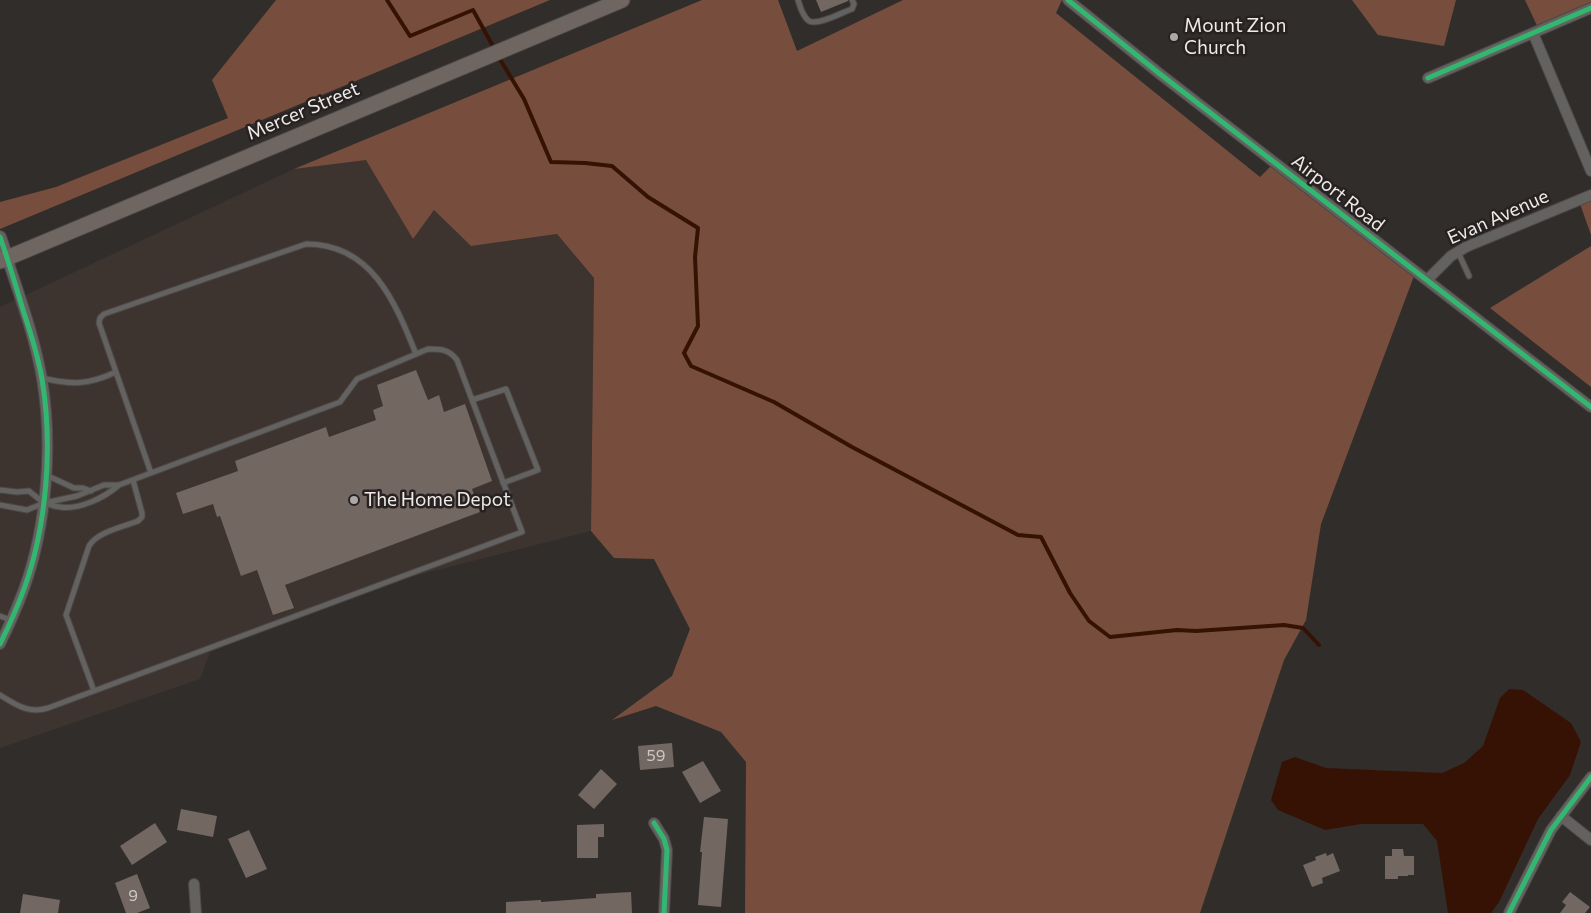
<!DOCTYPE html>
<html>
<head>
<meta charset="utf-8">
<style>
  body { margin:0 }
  canvas { display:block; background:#302d2b }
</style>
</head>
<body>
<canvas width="1591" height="913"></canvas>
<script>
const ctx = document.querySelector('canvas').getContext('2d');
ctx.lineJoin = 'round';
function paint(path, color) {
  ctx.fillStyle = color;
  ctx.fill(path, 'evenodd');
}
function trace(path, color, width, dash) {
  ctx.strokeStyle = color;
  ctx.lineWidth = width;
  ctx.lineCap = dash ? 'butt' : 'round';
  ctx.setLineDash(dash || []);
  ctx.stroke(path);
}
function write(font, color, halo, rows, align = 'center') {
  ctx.font = font + ' Commissioner,sans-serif';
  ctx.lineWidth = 5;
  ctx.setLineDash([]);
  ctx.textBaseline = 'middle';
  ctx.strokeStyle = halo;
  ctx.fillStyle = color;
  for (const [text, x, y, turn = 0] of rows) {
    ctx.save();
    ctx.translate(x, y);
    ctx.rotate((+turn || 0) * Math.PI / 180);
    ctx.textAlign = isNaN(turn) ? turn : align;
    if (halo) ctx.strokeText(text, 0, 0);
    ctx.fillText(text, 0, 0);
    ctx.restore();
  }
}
paint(new Path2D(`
  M 366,159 L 413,239 L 434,210 L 471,246 L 557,234 L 594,278 L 591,531 L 386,583 L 210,652 L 200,679 L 0,748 L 0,307 L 294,169 Z`), '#3d332f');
paint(new Path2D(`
  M 276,0 L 550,0 L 0,229 L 0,202 L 56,187 L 228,118 L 212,80 Z
  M 702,0 L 778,0 L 797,51 L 903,0 L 1062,0 L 1056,13 L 1260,177 L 1273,164 L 1417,268 L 1321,524 L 1306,620 L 1284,660 L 1200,913 L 745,913 L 746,762 L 721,732 L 656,706 L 612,720 L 672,676 L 690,629 L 654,559 L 614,558 L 591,531 L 594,278 L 557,234 L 471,246 L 434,210 L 413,239 L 366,160 L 294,169 Z
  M 1352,0 L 1456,0 L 1444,46 L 1378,35 Z
  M 1525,0 L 1591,0 L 1591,12 L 1540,32 Z
  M 1591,196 L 1591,235 L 1579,201 Z
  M 1591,246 L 1591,387 L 1490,308 Z`), '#774e3d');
paint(new Path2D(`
  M 1509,689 L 1523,690 L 1571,723 L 1581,742 L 1570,775 L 1538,819 L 1499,902 L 1491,913 L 1448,913 L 1437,841 L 1423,824 L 1361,824 L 1325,830 L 1278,810 L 1271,800 L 1282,762 L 1295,757 L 1326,768 L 1442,773 L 1464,763 L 1483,746 L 1500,698 Z`), '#361204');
trace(new Path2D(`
  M 387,0 L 410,36 L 473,10 L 495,50
  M 498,56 L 524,99 L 551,162 L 585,163 L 612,166 L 648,197 L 698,228 L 695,257 L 698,326 L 684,353 L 691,366 L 774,402 L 852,447 L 1018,535 L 1041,537 L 1070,593 L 1089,621 L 1110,637 L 1177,630 L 1196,631 L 1284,625 L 1303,628 L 1319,645`), '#361204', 4);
paint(new Path2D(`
  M 816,0 L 848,0 L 848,1 L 821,12 Z
  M 416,370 L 428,400 L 439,395 L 444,412 L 465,404 L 492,481 L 472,489 L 480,512 L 285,585 L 294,608 L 273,615 L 257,570 L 241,576 L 220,516 L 217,517 L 213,504 L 183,514 L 176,493 L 238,471 L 235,461 L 326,427 L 329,437 L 376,420 L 373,410 L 383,406 L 377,385 Z
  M 672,743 L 674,767 L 640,770 L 638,746 Z
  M 703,761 L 721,791 L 700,803 L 682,772 Z
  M 601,769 L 617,784 L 594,809 L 578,795 Z
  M 181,809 L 217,816 L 213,837 L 177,830 Z
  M 704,817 L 728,819 L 721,907 L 698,905 L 702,852 L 700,852 Z
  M 155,823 L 167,842 L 132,865 L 120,846 Z
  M 604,824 L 604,837 L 598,837 L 598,858 L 577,858 L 577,825 Z
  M 249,830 L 267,869 L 246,878 L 228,839 Z
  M 1392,849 L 1403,849 L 1404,856 L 1414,856 L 1414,875 L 1408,875 L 1408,876 L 1398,876 L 1398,879 L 1385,879 L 1385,856 L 1392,856 Z
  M 1326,853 L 1327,856 L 1333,853 L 1340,871 L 1322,878 L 1323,883 L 1312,887 L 1303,865 L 1316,860 L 1315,857 Z
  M 137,874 L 150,908 L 137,913 L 126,913 L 115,883 Z
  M 631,892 L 632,913 L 506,913 L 506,902 L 541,900 L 541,902 L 596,898 L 596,894 Z
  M 1570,892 L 1590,907 L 1585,913 L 1560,913 L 1566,905 L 1562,902 Z
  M 23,894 L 60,900 L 58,913 L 20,913 Z`), '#736762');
const service = new Path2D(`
  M 798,0 C 800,7 803,17 809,21 C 818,26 843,12 852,9 L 854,4 L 852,0
  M 1458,252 L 1469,276
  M 42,378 C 72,385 88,385 116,372
  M 472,400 L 506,389 L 538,470 L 503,483
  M 151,473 L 99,323 L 100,318 L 104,314 L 306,244 C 372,244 395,302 416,354
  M 46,475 L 74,488 L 83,488 L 91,491
  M 0,490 L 17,492 L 29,491 L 44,503 L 27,510 L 0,505
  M 0,616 L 11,620
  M 94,691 L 66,615 L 89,546 C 97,532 123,527 138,521 L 142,517 L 142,513 L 133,480
  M 0,695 C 16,705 29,714 48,708 L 522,532 L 457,360 C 449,349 440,349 428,349 L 357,379 L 340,402 L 119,485 L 104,485 L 77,496 L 44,503 C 49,504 54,507 60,507 C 79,510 104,498 119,485`);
const minor = new Path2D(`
  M 1068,0 L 1160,74 L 1591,407
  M 1533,33 L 1591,171
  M 1428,78 L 1591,8
  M 1427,280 L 1451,256 L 1466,247 L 1591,195
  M 0,644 C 9,626 17,608 24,589 C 47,525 53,445 42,379 C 35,338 20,297 7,258
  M 1561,816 L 1591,840
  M 654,823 L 664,839 L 667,850 L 664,913
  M 194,884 L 196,913
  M 1509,913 L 1551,830 L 1591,777`);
const tertiary = new Path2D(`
  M 0,237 L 7,258`);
const primary = new Path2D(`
  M 0,261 L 622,0`);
trace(service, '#4b4847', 7);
trace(minor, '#4b4847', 12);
trace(tertiary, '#4b4847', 14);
trace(primary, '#4b4847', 17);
trace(service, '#636261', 5);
trace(minor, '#636261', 10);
trace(tertiary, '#636261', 12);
trace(primary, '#6f6662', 15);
trace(new Path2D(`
  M 1068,0 L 1160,74 L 1591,407
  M 1428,78 L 1591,8
  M 0,237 C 9,262 16,287 24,313 C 31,334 38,356 42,379 C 53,446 47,525 24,589 C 17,608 9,626 0,644
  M 654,823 L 664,839 L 667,850 L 664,913
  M 1509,913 L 1551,830 L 1591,777`), '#33b770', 5);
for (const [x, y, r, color] of [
  [1174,37,5,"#aba8a6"],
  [354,500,5,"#aba8a6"]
]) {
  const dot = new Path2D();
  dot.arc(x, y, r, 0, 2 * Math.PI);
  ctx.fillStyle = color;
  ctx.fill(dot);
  trace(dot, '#272221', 2);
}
write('16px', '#cec9c6', null, [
  ["59",656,756],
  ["9",133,896]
]);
write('19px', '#edeae8', '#272221', [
  ["Mount Zion",1184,26],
  ["Church",1184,48],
  ["The Home Depot",364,500]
], 'left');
write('19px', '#edeae8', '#272221', [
  ["Mercer Street",303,111,-23],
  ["Airport Road",1338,193,38],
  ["Evan Avenue",1498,217,-24]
]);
</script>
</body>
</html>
